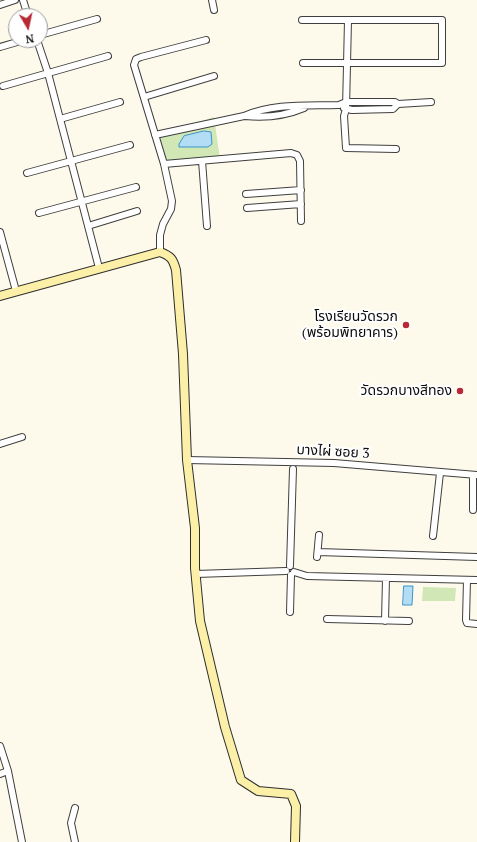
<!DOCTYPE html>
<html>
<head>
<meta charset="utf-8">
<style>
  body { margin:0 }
  #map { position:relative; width:477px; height:842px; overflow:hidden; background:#fefaeb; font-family:"PT Serif",serif }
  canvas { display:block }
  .north { position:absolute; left:8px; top:8px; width:40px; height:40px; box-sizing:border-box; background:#fff; border:1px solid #9e9e9e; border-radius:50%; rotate:171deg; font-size:11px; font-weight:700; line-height:16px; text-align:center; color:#0c0c0c }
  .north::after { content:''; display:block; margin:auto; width:14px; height:18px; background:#b72934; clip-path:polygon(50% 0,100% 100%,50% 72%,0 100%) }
</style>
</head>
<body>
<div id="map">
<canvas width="477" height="842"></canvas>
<div class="north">N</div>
</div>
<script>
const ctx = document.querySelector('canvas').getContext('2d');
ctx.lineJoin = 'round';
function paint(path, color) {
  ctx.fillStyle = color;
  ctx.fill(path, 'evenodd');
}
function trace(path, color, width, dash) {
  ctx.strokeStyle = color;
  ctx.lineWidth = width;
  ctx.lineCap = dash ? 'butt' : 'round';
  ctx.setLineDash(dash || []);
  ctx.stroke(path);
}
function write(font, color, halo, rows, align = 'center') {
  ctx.font = font + ' "PT Serif","Noto Sans Thai",serif';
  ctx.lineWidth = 4;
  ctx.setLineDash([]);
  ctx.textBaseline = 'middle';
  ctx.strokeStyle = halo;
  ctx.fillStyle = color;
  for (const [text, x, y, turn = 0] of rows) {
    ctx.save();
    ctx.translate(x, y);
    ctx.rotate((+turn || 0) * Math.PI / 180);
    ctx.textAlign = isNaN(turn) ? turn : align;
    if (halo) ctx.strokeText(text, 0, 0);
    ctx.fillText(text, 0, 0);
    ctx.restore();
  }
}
paint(new Path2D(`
  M 214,117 L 220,159 L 164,164 L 155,135 Z
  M 423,587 L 456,588 L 455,601 L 422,601 Z`), '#d1e7b6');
const water = new Path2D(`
  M 204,131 L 211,132 L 212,144 L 208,147 L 179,147 L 179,144 L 184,136 Z
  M 404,586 L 413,586 L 412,605 L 403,605 Z`);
paint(water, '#b2ddf4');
trace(water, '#3b95c8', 1);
const street = new Path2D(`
  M 23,0 L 28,16
  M 212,0 L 214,10
  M 0,5 L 15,0
  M 302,20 L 442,20 L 442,63 L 303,63
  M 348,20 L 346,109 L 344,116 L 346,148 L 396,149
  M 40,35 L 97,19
  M 37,40 L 48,73 L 99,268
  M 0,47 L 24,40
  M 3,86 L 108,56
  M 144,97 L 214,76
  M 344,108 L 352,110 L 393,109 L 398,104
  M 245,116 C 265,118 285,116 304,108
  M 60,119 L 120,102
  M 155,135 L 244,116 C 274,103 307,106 339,105 L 346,102 L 395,102 L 398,104 L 431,102
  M 202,161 L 207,226
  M 164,164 L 291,153 L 297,155 L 300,161 L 301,221
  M 27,173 L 130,145
  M 246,194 L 301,190
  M 247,208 L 301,204
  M 39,213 L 136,187
  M 88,226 L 137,211
  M 0,232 L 16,291
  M 160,252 L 160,235 L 163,224 L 171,209 L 172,201 L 164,164 L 134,65 L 136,59 L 141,57 L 206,40
  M 0,444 L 22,437
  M 187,460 L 334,463 L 477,475
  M 473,476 L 473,510
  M 433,536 L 440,473
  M 318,552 L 477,557
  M 317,557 L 319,535
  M 290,566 L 293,469
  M 294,572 L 307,576 L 477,580
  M 196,574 L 286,571
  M 467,580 L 466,620 L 467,623 L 477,624
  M 290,612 L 291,575
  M 327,619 L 409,621
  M 385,621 L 386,578
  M 0,746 L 8,771 L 22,842
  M 0,774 L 8,771
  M 75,842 L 71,823 L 75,808`);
const secondary = new Path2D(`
  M 0,296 L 160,252 C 171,256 173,259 176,270 L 183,354 L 187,460 L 195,528 L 195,568 L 200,621 L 225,727 L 241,780 L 258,791 L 291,794 L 296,806 L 295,842`);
trace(street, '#3f3f3f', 8);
trace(secondary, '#2e2e2e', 10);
trace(street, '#fff', 6);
trace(secondary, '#fcf0a8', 8);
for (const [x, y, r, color] of [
  [406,325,4,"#b72934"],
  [460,391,4,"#b72934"]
]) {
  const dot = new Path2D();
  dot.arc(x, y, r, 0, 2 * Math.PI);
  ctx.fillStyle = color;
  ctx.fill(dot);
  trace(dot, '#fff', 1.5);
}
write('14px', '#0c0c0c', '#fff', [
  ["โรงเรียนวัดรวก",398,317],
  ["(พร้อมพิทยาคาร)",398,333],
  ["วัดรวกบางสีทอง",452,391]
], 'right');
write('14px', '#0c0c0c', '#fff', [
  ["บางไผ่ ซอย 3",333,452,3]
]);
</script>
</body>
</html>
